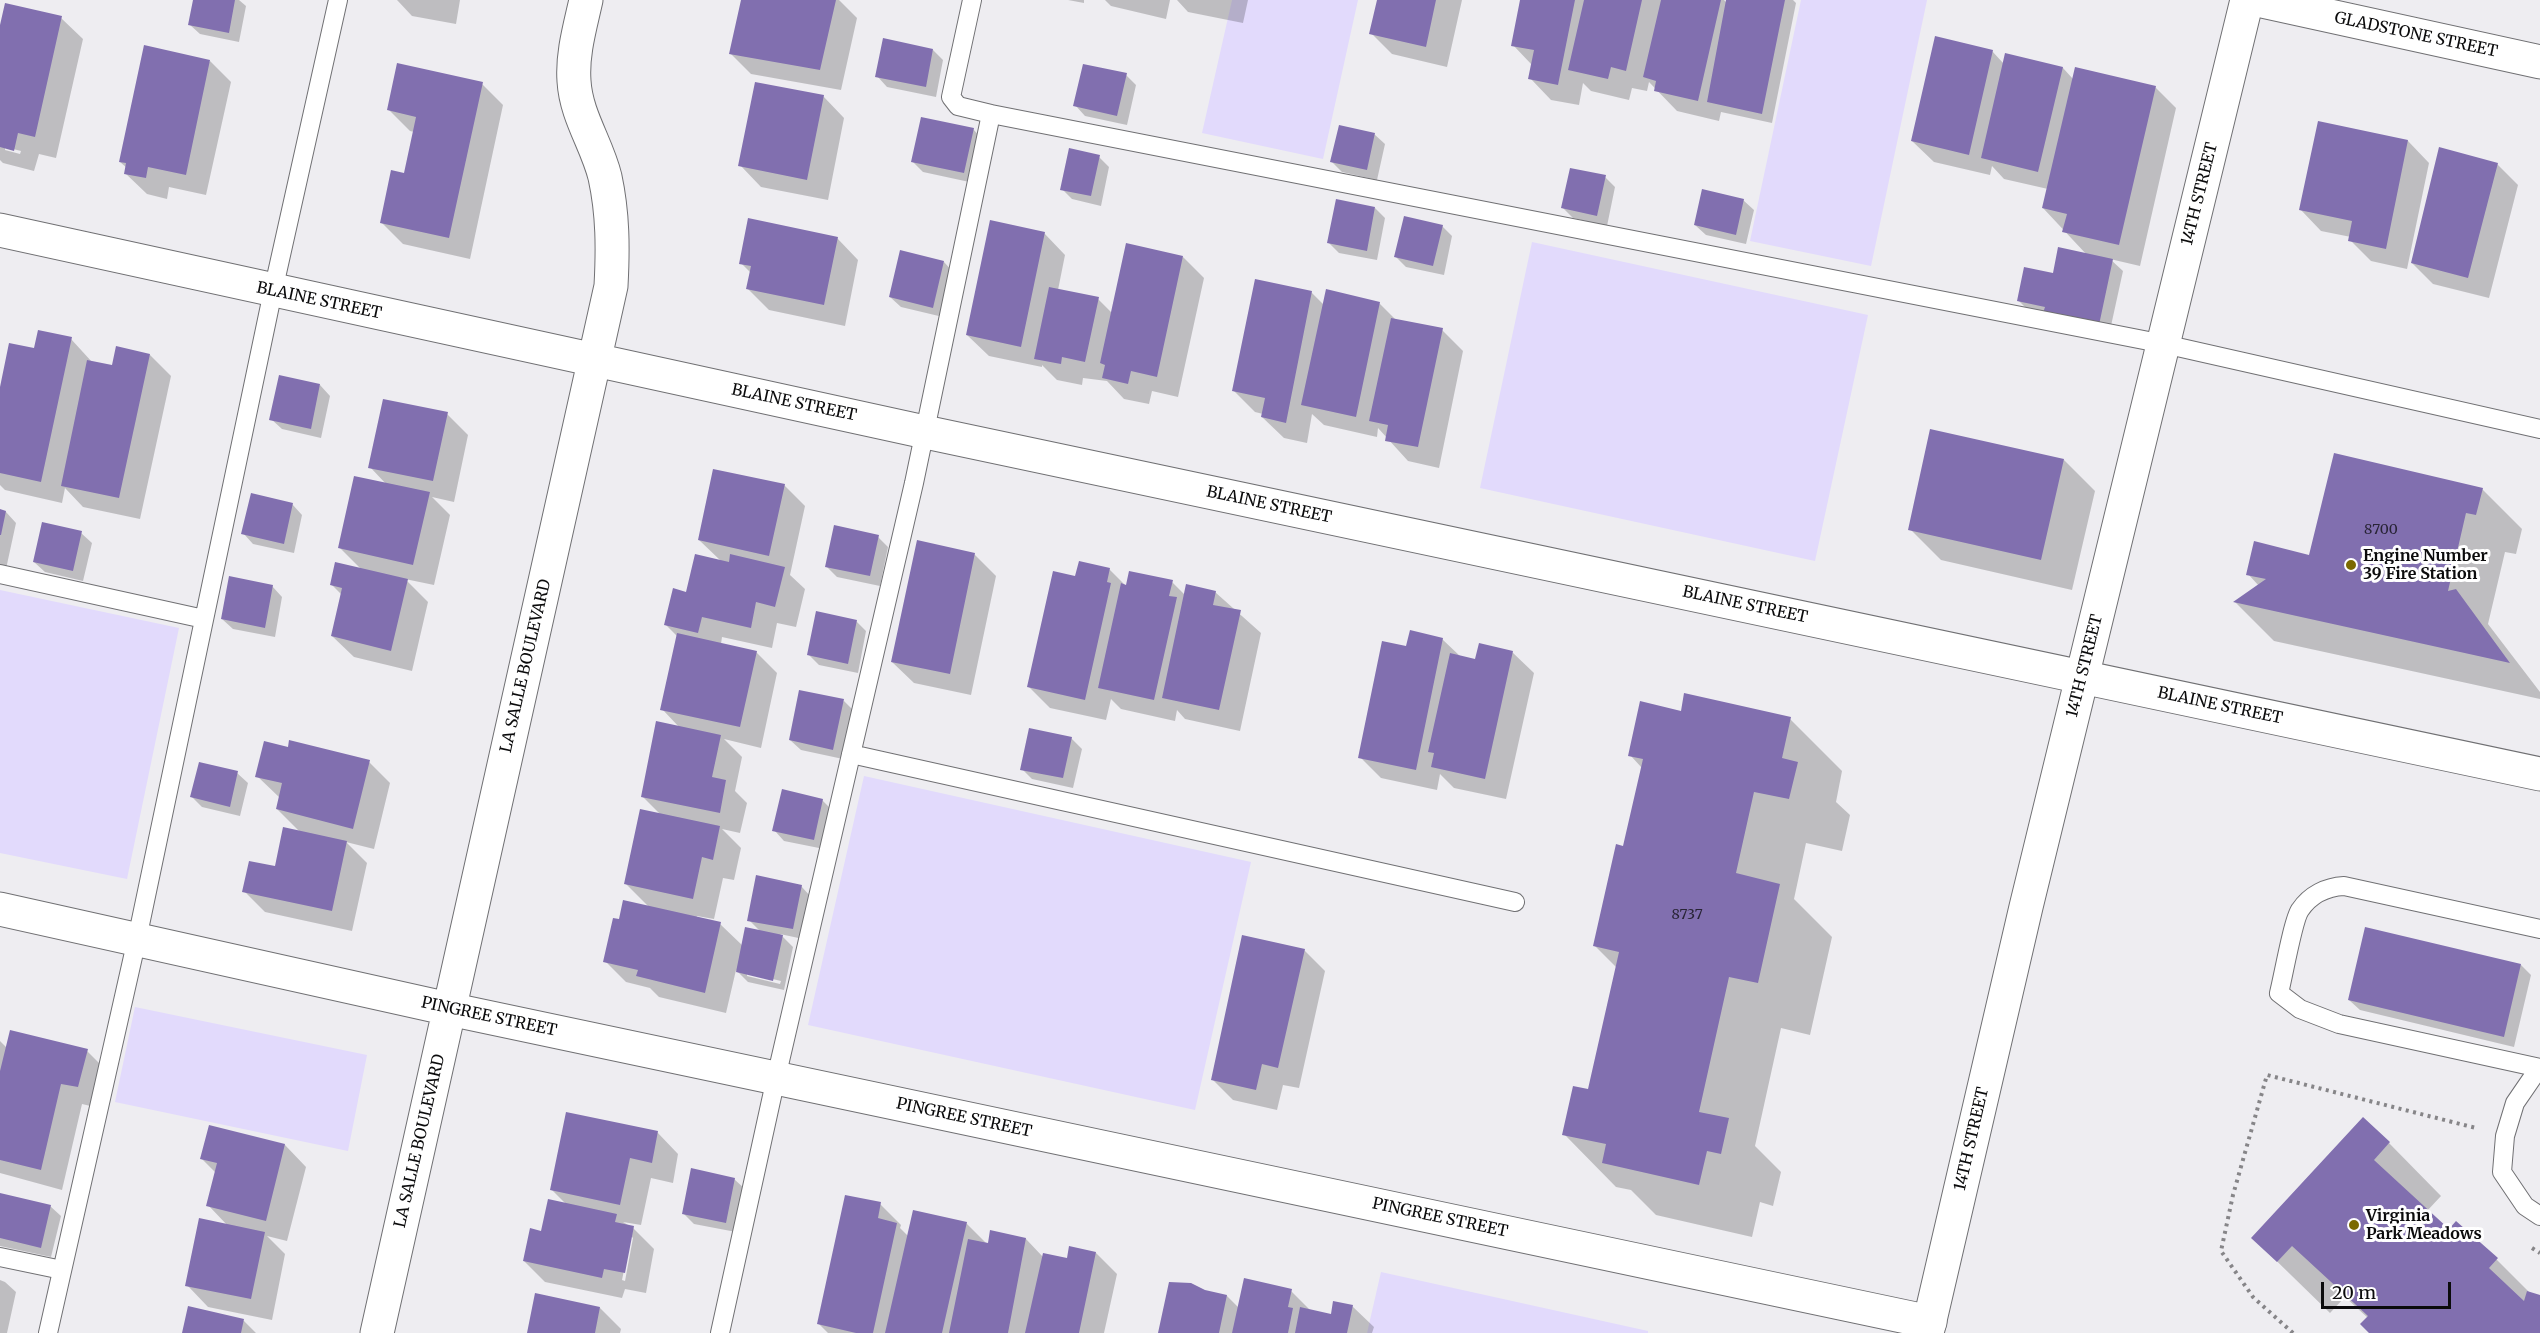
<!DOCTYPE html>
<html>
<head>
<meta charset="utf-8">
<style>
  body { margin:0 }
  #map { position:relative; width:2540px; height:1333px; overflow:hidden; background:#eeedf1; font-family:Merriweather,serif }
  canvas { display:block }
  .scale { position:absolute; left:2321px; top:1282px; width:130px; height:27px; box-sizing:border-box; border:3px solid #0b0b0c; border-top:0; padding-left:8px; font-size:18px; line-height:21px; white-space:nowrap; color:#0b0b0c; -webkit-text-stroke:4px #fff; paint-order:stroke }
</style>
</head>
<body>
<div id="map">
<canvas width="2540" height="1333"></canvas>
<div class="scale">20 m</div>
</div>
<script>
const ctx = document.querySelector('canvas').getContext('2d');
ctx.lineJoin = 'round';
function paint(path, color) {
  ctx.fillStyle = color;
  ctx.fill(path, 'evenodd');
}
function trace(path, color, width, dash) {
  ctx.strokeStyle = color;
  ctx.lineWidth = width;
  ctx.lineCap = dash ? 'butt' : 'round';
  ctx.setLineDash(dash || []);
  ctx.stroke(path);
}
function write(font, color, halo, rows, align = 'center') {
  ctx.font = font + ' Merriweather,serif';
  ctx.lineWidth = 6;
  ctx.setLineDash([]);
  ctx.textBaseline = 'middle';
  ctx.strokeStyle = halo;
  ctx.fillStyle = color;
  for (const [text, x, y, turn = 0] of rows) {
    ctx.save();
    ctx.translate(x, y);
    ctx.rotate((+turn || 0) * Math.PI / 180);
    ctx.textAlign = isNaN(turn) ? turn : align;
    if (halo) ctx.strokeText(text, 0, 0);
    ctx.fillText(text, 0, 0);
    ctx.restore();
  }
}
paint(new Path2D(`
  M 1232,0 L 1358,0 L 1323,159 L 1202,133 Z
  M 1801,0 L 1927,0 L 1871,266 L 1750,241 Z
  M 1532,242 L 1868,315 L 1815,561 L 1480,488 Z
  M 0,590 L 179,628 L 127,879 L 0,853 Z
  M 864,776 L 1251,862 L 1195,1110 L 808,1025 Z
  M 135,1007 L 367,1055 L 348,1151 L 115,1102 Z
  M 1381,1272 L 1648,1331 L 1648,1333 L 1367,1333 Z`), '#e2dafc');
paint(new Path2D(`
  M 194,0 L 239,0 L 246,6 L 239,42 L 200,34 L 189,24 Z
  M 397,0 L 460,0 L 456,24 L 412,16 Z
  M 742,0 L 839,0 L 857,18 L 841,90 L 751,74 L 730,53 Z
  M 1068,0 L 1084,0 L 1084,3 Z
  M 1105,0 L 1170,0 L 1166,19 L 1111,6 Z
  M 1177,0 L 1248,0 L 1243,23 L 1188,12 Z
  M 1378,0 L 1462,0 L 1447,67 L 1392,54 L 1371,33 Z
  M 1522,0 L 1724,0 L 1727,3 L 1728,0 L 1793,0 L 1796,3 L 1772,123 L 1721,112 L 1719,121 L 1677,111 L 1649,82 L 1647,91 L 1632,88 L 1629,100 L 1591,91 L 1583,83 L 1579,105 L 1551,100 L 1530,78 L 1532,65 L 1513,45 Z
  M 61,18 L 83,39 L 56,158 L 39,154 L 34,171 L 3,163 L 0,160 L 0,31 ZM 5,147 L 21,151 L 20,154 L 5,150 Z
  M 933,50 L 943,60 L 936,97 L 887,87 L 877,76 Z
  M 1992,51 L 2004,64 L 2063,68 L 2073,79 L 2155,87 L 2176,108 L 2140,266 L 2110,259 L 2123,271 L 2109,335 L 2029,311 L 2018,300 L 2087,255 L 2043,208 L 2048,189 L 2004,179 L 1992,166 L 1990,175 L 1934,162 L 1912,141 Z
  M 210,61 L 231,82 L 206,195 L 169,187 L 167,199 L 147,194 L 125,173 L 127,168 L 120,162 Z
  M 1126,75 L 1136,85 L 1127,125 L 1085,116 L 1075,105 Z
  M 482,84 L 503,105 L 470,259 L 403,244 L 382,223 L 405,175 L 414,132 L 410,131 L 389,110 Z
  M 823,96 L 844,118 L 828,200 L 761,187 L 740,165 Z
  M 2319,122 L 2408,141 L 2429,163 L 2407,269 L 2371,261 L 2350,240 L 2351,237 L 2321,231 L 2300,209 Z
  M 973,129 L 983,140 L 974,183 L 923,172 L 913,162 Z
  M 1374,134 L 1385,144 L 1377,180 L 1342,172 L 1332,162 Z
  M 1099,157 L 1109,167 L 1101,206 L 1072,199 L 1062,189 Z
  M 2497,164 L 2518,185 L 2489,298 L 2433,284 L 2412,263 Z
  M 1605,177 L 1615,187 L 1607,226 L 1573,218 L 1563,208 Z
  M 1743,200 L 1754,210 L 1746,244 L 1706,235 L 1695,225 Z
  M 1375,208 L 1385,218 L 1377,260 L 1339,253 L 1329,243 Z
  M 1442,226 L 1452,236 L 1444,275 L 1406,267 L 1396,257 Z
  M 1044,233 L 1065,255 L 1058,290 L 1098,299 L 1112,313 L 1183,257 L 1204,278 L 1178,397 L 1152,391 L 1149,404 L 1124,399 L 1107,381 L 1083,378 L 1082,385 L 1057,380 L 1042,365 L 1042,367 L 989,356 L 967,335 Z
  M 837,238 L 858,260 L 845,326 L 769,310 L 747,288 L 751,273 L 741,263 Z
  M 944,262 L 954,273 L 943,317 L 901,307 L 890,297 Z
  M 1311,292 L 1324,305 L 1379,303 L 1396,320 L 1442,330 L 1463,351 L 1439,468 L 1408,461 L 1378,428 L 1377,437 L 1324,425 L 1312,414 L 1307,443 L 1284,438 L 1262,417 L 1263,414 L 1255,412 L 1234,391 Z
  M 71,339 L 92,362 L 113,367 L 150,355 L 171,376 L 140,519 L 83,507 L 65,488 L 62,503 L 5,490 L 0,485 L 0,394 L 35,350 Z
  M 320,385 L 330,396 L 321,438 L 282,429 L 271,419 Z
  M 447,414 L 468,435 L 454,502 L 432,497 L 450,515 L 434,585 L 405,579 L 428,602 L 412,671 L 354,657 L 332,636 L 342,595 L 332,585 L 362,570 L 339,547 L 387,485 L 370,467 Z
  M 2064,460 L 2095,491 L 2072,590 L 1941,560 L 1910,529 Z
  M 784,485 L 805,506 L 790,575 L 805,589 L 796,627 L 777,623 L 772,648 L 722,637 L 721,644 L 756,652 L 777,673 L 761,748 L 724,739 L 742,757 L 735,791 L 747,803 L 740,833 L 722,829 L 741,848 L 734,880 L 723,878 L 714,919 L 697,916 L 696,918 L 720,924 L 743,946 L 761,932 L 749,920 L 801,886 L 811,897 L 803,939 L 780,934 L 793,947 L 784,990 L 748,982 L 736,970 L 726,1013 L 659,997 L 650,988 L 626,982 L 605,961 L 620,921 L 650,908 L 626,884 L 661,815 L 642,796 L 680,728 L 662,709 L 678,637 L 666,625 L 687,594 L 721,561 L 699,540 ZM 747,973 L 781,981 L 780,984 L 747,976 Z
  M 2482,489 L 2522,529 L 2516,554 L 2505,552 L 2488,624 L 2540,692 L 2540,699 L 2274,641 L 2235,602 L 2259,586 L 2248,574 L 2311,557 Z
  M 292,504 L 302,515 L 294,553 L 253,544 L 243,533 Z
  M 0,511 L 6,512 L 16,523 L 6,569 L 0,567 Z
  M 81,533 L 92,543 L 83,581 L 45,572 L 34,562 Z
  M 878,537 L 888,547 L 880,586 L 837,577 L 827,567 Z
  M 974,554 L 996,576 L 971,695 L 914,683 L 892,662 Z
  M 1109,569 L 1127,587 L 1172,582 L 1185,595 L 1215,592 L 1261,633 L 1240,731 L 1185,719 L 1177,710 L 1175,721 L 1121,709 L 1111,699 L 1106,720 L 1050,708 L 1029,687 L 1077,578 Z
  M 272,586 L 282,597 L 275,637 L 233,629 L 222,619 Z
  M 856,621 L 866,631 L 858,673 L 819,665 L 809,655 Z
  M 1442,639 L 1461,657 L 1476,661 L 1512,652 L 1534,673 L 1506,799 L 1454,788 L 1440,774 L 1437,790 L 1381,778 L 1360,757 L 1408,648 Z
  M 844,701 L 854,711 L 843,759 L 801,750 L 790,740 Z
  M 1682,712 L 1790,719 L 1842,771 L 1836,802 L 1850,815 L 1842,851 L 1806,843 L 1794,899 L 1832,937 L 1810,1035 L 1781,1028 L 1755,1146 L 1781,1172 L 1773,1206 L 1760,1202 L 1752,1237 L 1656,1215 L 1631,1190 L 1616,1187 L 1564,1134 L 1589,1091 L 1617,968 L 1595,946 L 1624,848 L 1642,768 L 1630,755 Z
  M 1071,738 L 1082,749 L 1073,788 L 1032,779 L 1022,769 Z
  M 369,762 L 390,783 L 374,849 L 346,842 L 367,863 L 352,931 L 265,912 L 244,891 L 276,868 L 301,833 L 277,809 L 280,798 L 257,776 Z
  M 237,773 L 248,783 L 240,816 L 202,807 L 192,797 Z
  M 822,800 L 833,811 L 824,849 L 784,841 L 774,830 Z
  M 1304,950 L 1325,971 L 1299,1088 L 1283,1085 L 1277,1110 L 1233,1100 L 1212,1079 Z
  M 2521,965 L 2531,975 L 2514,1047 L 2360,1010 L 2349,1000 Z
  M 0,1041 L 7,1048 L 87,1051 L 108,1072 L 99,1108 L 82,1104 L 62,1190 L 0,1173 Z
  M 657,1132 L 678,1154 L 673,1183 L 651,1178 L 641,1225 L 623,1222 L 633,1228 L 654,1249 L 646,1293 L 625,1289 L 622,1298 L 545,1282 L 524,1261 L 542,1233 L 566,1204 L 552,1190 ZM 631,1236 L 633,1238 L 625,1281 L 622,1280 Z
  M 2389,1143 L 2441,1196 L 2427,1211 L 2449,1231 L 2496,1259 L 2531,1294 L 2540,1296 L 2540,1333 L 2371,1333 L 2368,1318 L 2345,1297 L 2330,1313 L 2253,1238 Z
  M 285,1145 L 306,1167 L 287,1241 L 267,1236 L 285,1254 L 272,1320 L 208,1307 L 187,1285 L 228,1226 L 208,1205 L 216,1173 L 202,1159 Z
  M 734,1179 L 745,1189 L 736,1232 L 694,1224 L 683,1213 Z
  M 0,1194 L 50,1206 L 61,1216 L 51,1257 L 0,1246 Z
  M 880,1204 L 901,1225 L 900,1228 L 908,1236 L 966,1223 L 989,1246 L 1026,1239 L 1043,1257 L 1068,1260 L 1096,1253 L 1117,1274 L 1104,1333 L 828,1333 L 819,1324 Z
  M 0,1280 L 5,1282 L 16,1292 L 7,1333 L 0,1333 Z
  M 1291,1291 L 1311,1311 L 1332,1315 L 1352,1306 L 1374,1327 L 1372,1333 L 1159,1333 L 1205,1292 L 1227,1296 L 1239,1308 Z
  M 190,1307 L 244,1321 L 256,1333 L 183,1333 Z
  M 600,1308 L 621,1329 L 620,1333 L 528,1333 Z`), '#0003');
paint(new Path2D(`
  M 193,0 L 235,0 L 229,33 L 188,25 Z
  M 741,0 L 836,0 L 820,70 L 729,54 Z
  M 1377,0 L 1436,0 L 1426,47 L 1369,34 Z
  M 1520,0 L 1575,0 L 1558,85 L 1528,79 L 1534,50 L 1511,46 Z
  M 1584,0 L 1642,0 L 1626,71 L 1611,67 L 1608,79 L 1568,70 Z
  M 1661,0 L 1721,0 L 1698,101 L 1654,91 L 1656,81 L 1643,77 Z
  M 1726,0 L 1785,0 L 1762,114 L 1707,102 Z
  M 5,3 L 62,16 L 35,137 L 18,133 L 14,151 L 0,147 L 0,25 Z
  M 1935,36 L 1993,50 L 1969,155 L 1911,141 Z
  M 883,38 L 933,49 L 926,87 L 875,77 Z
  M 144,45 L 210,60 L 186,175 L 148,167 L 146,178 L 124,174 L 126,163 L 119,162 Z
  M 2005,53 L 2063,67 L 2038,172 L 1981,158 Z
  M 397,63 L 483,82 L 449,238 L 380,223 L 391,170 L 404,173 L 416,117 L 387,110 Z
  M 1083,64 L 1127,73 L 1117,116 L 1073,106 Z
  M 2075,67 L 2156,86 L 2119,245 L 2062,232 L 2067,214 L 2042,208 Z
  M 755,82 L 824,95 L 807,180 L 738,166 Z
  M 921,117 L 974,128 L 964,173 L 911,162 Z
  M 2318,121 L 2408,140 L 2386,249 L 2348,241 L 2352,221 L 2299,210 Z
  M 1339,125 L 1375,133 L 1367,170 L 1330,162 Z
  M 2439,147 L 2498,163 L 2468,278 L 2411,263 Z
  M 1069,148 L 1100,155 L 1091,196 L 1060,190 Z
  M 1570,168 L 1606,175 L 1597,216 L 1561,208 Z
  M 1702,189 L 1744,199 L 1736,235 L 1694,225 Z
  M 1336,199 L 1375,207 L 1367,251 L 1327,243 Z
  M 1404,216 L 1443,225 L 1433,266 L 1394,257 Z
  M 748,218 L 838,237 L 824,305 L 746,289 L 751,266 L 739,264 Z
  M 990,220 L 1045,232 L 1021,347 L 966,335 Z
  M 1126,243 L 1183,256 L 1157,377 L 1131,371 L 1128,384 L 1102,378 L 1105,365 L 1100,363 Z
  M 2058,247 L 2113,259 L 2099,325 L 2043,313 L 2045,307 L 2017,301 L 2024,267 L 2053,273 Z
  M 900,250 L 944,261 L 933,308 L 889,297 Z
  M 1255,279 L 1312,291 L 1286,423 L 1261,417 L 1265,398 L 1232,391 Z
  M 1049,287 L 1099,297 L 1085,362 L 1062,357 L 1061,364 L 1034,359 Z
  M 1326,289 L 1380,302 L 1356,417 L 1301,405 Z
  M 1391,318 L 1443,328 L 1418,447 L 1385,441 L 1388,425 L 1369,421 Z
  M 38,330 L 72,337 L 41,482 L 0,473 L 0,387 L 9,343 L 34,348 Z
  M 116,346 L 150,354 L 119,498 L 61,486 L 87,360 L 112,365 Z
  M 279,375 L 320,384 L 311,429 L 269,420 Z
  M 383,399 L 448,412 L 433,481 L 368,468 Z
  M 1930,429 L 2064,459 L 2041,560 L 1908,530 Z
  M 2334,453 L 2483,488 L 2476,515 L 2466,513 L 2448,591 L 2456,589 L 2510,663 L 2233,602 L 2266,579 L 2246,575 L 2254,541 L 2309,555 Z
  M 713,469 L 785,484 L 769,556 L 698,540 Z
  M 354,476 L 430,492 L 413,565 L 338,548 Z
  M 251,493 L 293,503 L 284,544 L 241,534 Z
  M 0,509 L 6,511 L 1,535 L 0,535 Z
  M 42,522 L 82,531 L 73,571 L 33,562 Z
  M 834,525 L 879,535 L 870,576 L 825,567 Z
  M 917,540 L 975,553 L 950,674 L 891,662 Z
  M 695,554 L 729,562 L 730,554 L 785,567 L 775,607 L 756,602 L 751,628 L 702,617 L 698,633 L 664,625 L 673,588 L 686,592 Z
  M 1079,561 L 1110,568 L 1107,582 L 1111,583 L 1085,700 L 1027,687 L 1053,571 L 1075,576 Z
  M 335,562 L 408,579 L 391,651 L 331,636 L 342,588 L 330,585 Z
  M 1129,571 L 1173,580 L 1169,596 L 1177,597 L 1154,700 L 1098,688 L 1121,583 L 1126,585 Z
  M 229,576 L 273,585 L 265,628 L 221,619 Z
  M 1186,584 L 1216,591 L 1213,605 L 1241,610 L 1219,710 L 1162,698 Z
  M 816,611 L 857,620 L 848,664 L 807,655 Z
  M 1410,630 L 1443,638 L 1416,770 L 1358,758 L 1382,641 L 1406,646 Z
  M 677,633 L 757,651 L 740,727 L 660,710 Z
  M 1479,643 L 1513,651 L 1485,779 L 1431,767 L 1434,753 L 1428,752 L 1450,653 L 1475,659 Z
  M 799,690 L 844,699 L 833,750 L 789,740 Z
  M 1684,693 L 1791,717 L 1782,758 L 1798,762 L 1789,799 L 1754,792 L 1736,873 L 1780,884 L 1758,983 L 1729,977 L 1699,1112 L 1729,1118 L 1721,1154 L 1707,1151 L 1699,1185 L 1602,1163 L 1606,1144 L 1562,1135 L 1573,1086 L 1588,1089 L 1619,952 L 1593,946 L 1616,844 L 1623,846 L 1643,759 L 1628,756 L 1640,701 L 1681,711 Z
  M 656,721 L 721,735 L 712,777 L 726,780 L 720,813 L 641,797 Z
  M 1029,728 L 1072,737 L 1063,778 L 1020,770 Z
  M 289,740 L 370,760 L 353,829 L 276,809 L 282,783 L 255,777 L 264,741 L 288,747 Z
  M 199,762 L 238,771 L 230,807 L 190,797 Z
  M 782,789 L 823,799 L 814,840 L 772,831 Z
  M 640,809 L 720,826 L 713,860 L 702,857 L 693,899 L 624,884 Z
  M 283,827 L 347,841 L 332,911 L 242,892 L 249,861 L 275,866 Z
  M 756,875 L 802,885 L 793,929 L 747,921 Z
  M 623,900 L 721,922 L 705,993 L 636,976 L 638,970 L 603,962 L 613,918 L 619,919 Z
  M 745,927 L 783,935 L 773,981 L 736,972 Z
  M 2365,927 L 2521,964 L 2504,1037 L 2348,1000 Z
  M 1242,935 L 1305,949 L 1278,1068 L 1262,1064 L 1256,1090 L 1211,1080 Z
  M 10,1030 L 88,1049 L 78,1087 L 61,1084 L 41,1170 L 0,1160 L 0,1071 Z
  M 566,1112 L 658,1131 L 652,1163 L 630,1158 L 620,1205 L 550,1190 Z
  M 2363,1117 L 2390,1142 L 2374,1160 L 2449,1229 L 2456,1221 L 2498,1258 L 2489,1268 L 2524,1301 L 2527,1291 L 2540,1295 L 2540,1333 L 2369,1333 L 2360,1324 L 2368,1316 L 2292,1246 L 2277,1262 L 2251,1238 Z
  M 209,1125 L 285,1144 L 266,1221 L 206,1206 L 217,1163 L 200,1159 Z
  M 691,1168 L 735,1178 L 726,1223 L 682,1214 Z
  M 0,1193 L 51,1205 L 41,1248 L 0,1238 Z
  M 845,1195 L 881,1202 L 878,1218 L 897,1223 L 873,1333 L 856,1333 L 817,1324 Z
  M 548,1199 L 617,1214 L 615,1222 L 634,1226 L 625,1273 L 604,1269 L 602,1278 L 523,1261 L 530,1228 L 541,1231 Z
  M 913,1210 L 967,1222 L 942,1333 L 885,1333 Z
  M 199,1218 L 265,1232 L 251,1299 L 185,1286 Z
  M 990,1230 L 1026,1238 L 1008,1333 L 949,1333 L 968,1239 L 988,1243 Z
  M 1069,1246 L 1096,1252 L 1079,1333 L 1025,1333 L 1043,1253 L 1067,1258 Z
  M 1244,1278 L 1292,1289 L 1288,1307 L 1293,1308 L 1288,1333 L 1232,1333 Z
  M 1169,1282 L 1191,1283 L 1205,1290 L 1227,1295 L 1219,1333 L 1158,1333 Z
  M 535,1293 L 600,1307 L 595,1333 L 527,1333 Z
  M 1333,1301 L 1353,1305 L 1347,1333 L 1295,1333 L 1300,1307 L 1331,1314 Z
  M 188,1306 L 244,1319 L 241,1333 L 182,1333 Z`), '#816faf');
const service = new Path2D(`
  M 991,114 L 2164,344 L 2540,429
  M 0,574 L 204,619
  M 851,754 L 1515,902
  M 2540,929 L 2344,886 C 2326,887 2310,895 2300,910 C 2293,920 2283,978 2279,993 L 2300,1009 L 2339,1024 L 2540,1068
  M 2539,1068 L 2515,1103 L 2505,1136 L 2502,1172 L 2525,1206 L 2540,1216
  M 0,1257 L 62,1270
  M 48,1333 L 137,939 L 273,291 L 338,0
  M 720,1333 L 776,1078 L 914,483 L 991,114 L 958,106 L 951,97 L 972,0`);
const minor = new Path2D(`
  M 2257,0 L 2540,62
  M 0,230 L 925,432 L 2540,774
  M 0,909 L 449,1009 L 1930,1322
  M 377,1333 L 611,286 C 613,249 613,214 605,177 C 597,144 576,116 574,81 C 572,54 580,27 586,0`);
const tertiary = new Path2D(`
  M 1927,1333 L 2026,907 L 2247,0`);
trace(service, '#707073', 20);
trace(minor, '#707073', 35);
trace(tertiary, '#707073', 35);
trace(new Path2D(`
  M 2532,1248 L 2540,1253
  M 2293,1333 L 2253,1297 L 2221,1251 L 2233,1195 L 2267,1075 L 2476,1128`), '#868588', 4, [3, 4.5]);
trace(service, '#fff', 18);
trace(minor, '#fff', 33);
trace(tertiary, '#fff', 33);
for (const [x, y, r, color] of [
  [2351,565,6,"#7b6900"],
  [2354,1225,6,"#7b6900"]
]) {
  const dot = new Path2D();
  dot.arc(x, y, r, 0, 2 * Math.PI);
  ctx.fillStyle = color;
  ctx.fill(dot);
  trace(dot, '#fff', 2);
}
write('14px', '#282435', null, [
  ["8700",2381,530],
  ["8737",1687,915]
]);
write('16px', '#0b0b0c', '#fff', [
  ["GLADSTONE STREET",2416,35,12],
  ["14TH STREET",2200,194,-76],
  ["BLAINE STREET",319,301,12],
  ["BLAINE STREET",794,403,12],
  ["BLAINE STREET",1269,505,12],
  ["BLAINE STREET",1745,605,12],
  ["LA SALLE BOULEVARD",526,666,-77],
  ["14TH STREET",2085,666,-76],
  ["BLAINE STREET",2220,706,12],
  ["PINGREE STREET",489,1017,12],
  ["PINGREE STREET",964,1118,12],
  ["14TH STREET",1972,1139,-77],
  ["LA SALLE BOULEVARD",420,1141,-77],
  ["PINGREE STREET",1440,1218,12]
]);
write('bold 16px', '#0b0b0c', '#fff', [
  ["Engine Number",2363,556],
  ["39 Fire Station",2363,574],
  ["Virginia",2366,1216],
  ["Park Meadows",2366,1234]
], 'left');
</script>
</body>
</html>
